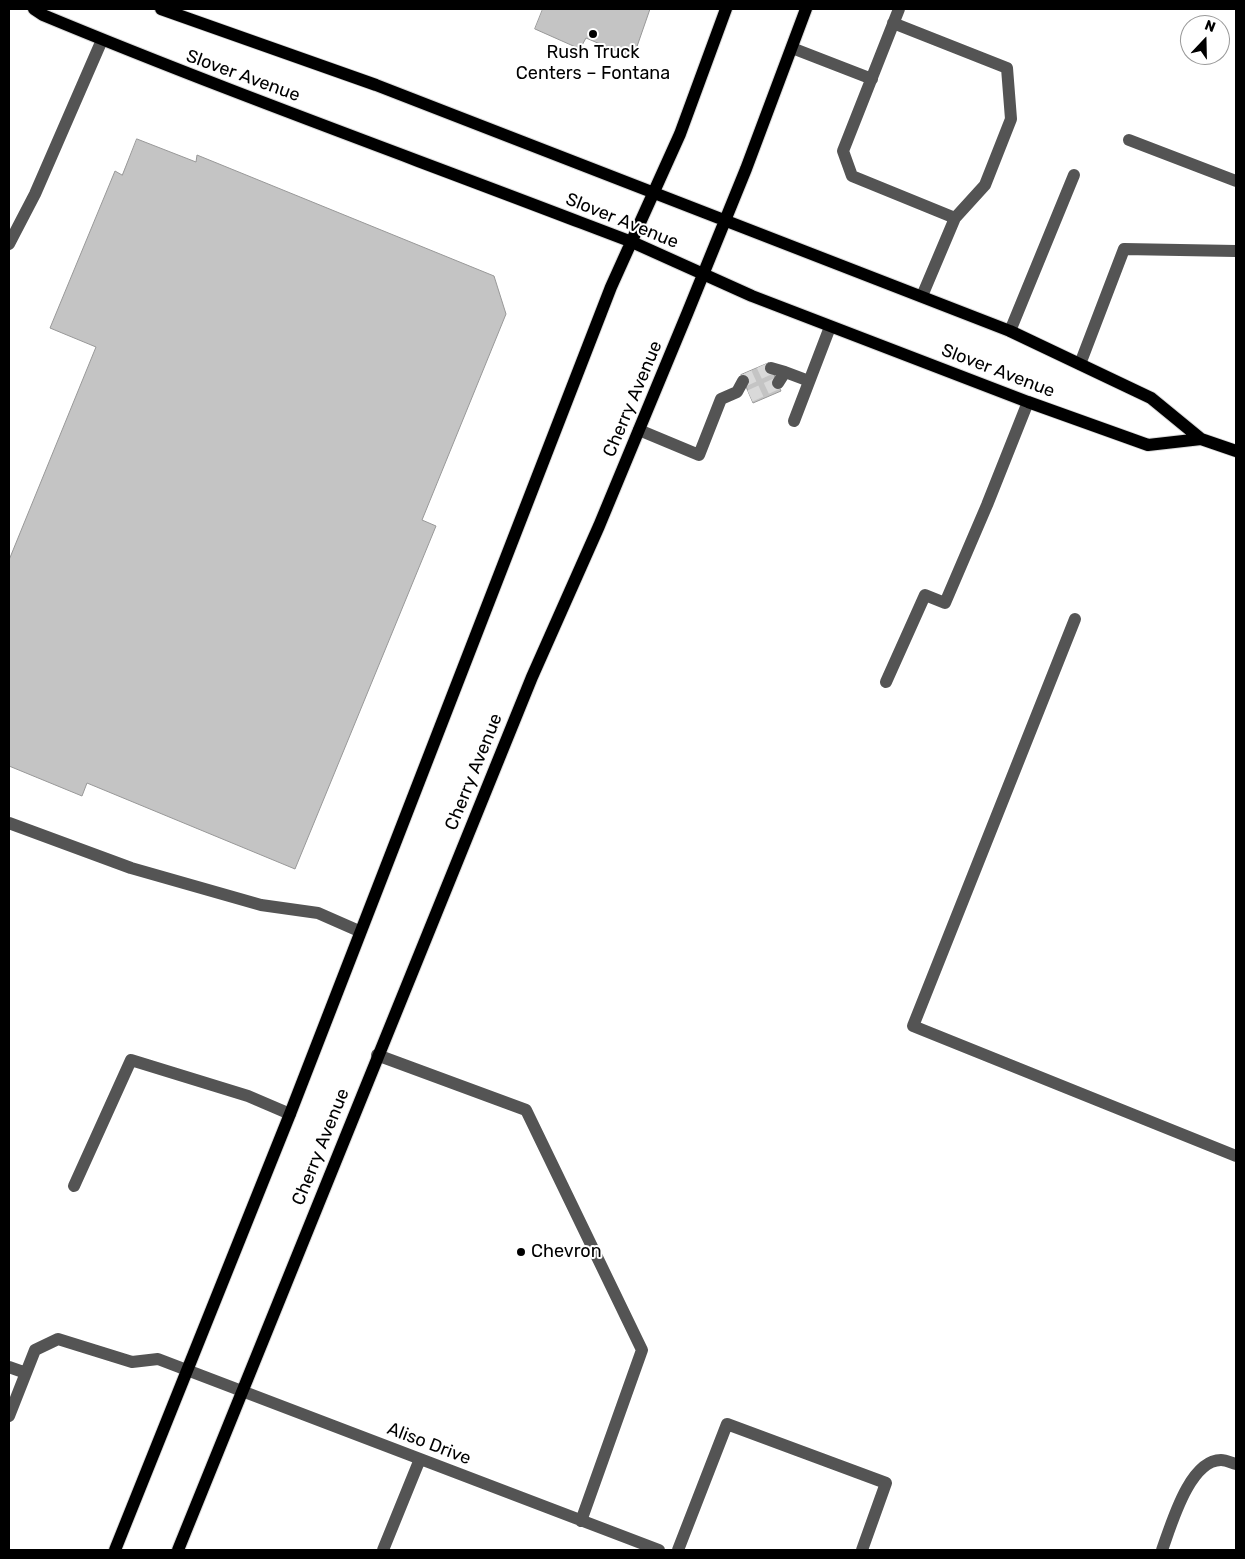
<!DOCTYPE html>
<html>
<head>
<meta charset="utf-8">
<style>
  body { margin:0 }
  #map { position:relative; width:1245px; height:1559px; overflow:hidden; background:#fff; font-family:Rubik,sans-serif }
  canvas { display:block }
  .frame { position:absolute; inset:0; border:10px solid #000; pointer-events:none }
  .north { position:absolute; left:1180px; top:15px; width:50px; height:50px; box-sizing:border-box; background:#fff; border:1px solid #999; border-radius:50%; rotate:21deg; font-size:14px; font-weight:700; line-height:20px; text-align:center; color:#000 }
  .north::after { content:''; display:block; margin:auto; width:18px; height:22px; background:#000; clip-path:polygon(50% 0,100% 100%,50% 72%,0 100%) }
</style>
</head>
<body>
<div id="map">
<canvas width="1245" height="1559"></canvas>
<div class="frame"></div>
<div class="north">N</div>
</div>
<script>
const ctx = document.querySelector('canvas').getContext('2d');
ctx.lineJoin = 'round';
function paint(path, color) {
  ctx.fillStyle = color;
  ctx.fill(path, 'evenodd');
}
function trace(path, color, width, dash) {
  ctx.strokeStyle = color;
  ctx.lineWidth = width;
  ctx.lineCap = dash ? 'butt' : 'round';
  ctx.setLineDash(dash || []);
  ctx.stroke(path);
}
function write(font, color, halo, rows, align = 'center') {
  ctx.font = font + ' Rubik,sans-serif';
  ctx.lineWidth = 4;
  ctx.setLineDash([]);
  ctx.textBaseline = 'middle';
  ctx.strokeStyle = halo;
  ctx.fillStyle = color;
  for (const [text, x, y, turn = 0] of rows) {
    ctx.save();
    ctx.translate(x, y);
    ctx.rotate((+turn || 0) * Math.PI / 180);
    ctx.textAlign = isNaN(turn) ? turn : align;
    if (halo) ctx.strokeText(text, 0, 0);
    ctx.fillText(text, 0, 0);
    ctx.restore();
  }
}
const building = new Path2D(`
  M 543,9 L 650,9 L 633,58 L 586,38 L 580,49 L 535,29 Z
  M 137,139 L 196,162 L 197,155 L 494,276 L 506,314 L 422,520 L 436,526 L 295,869 L 87,783 L 82,796 L 9,766 L 9,560 L 96,347 L 50,328 L 115,171 L 122,175 Z
  M 769,363 L 781,391 L 753,403 L 741,375 Z`);
paint(building, '#c4c4c4');
trace(building, '#989898', 1);
trace(new Path2D(`
  M 743,381 L 771,368
  M 750,396 L 778,383`), '#d9d9d9', 12, [12, 6]);
const major = new Path2D(`
  M 34,9 L 43,15 C 221,89 402,154 582,223 L 632,242 L 752,296 L 1028,402 L 1148,445 L 1201,439
  M 161,9 L 376,85 L 1010,331 L 1151,398 L 1201,439 L 1236,451
  M 115,1550 L 290,1114 L 611,287 L 680,134 L 726,9
  M 178,1550 L 532,677 L 599,526 L 687,314 L 746,169 L 806,9`);
trace(major, '#dbdbdb', 14);
trace(new Path2D(`
  M 899,9 L 843,151 L 852,176 L 955,218 L 922,296
  M 893,23 L 1007,68 L 1011,119 L 985,185 L 955,218
  M 792,48 L 872,79
  M 1129,140 L 1236,181
  M 9,244 L 35,194 L 102,40
  M 1010,331 L 1074,175
  M 1080,364 L 1124,249 L 1236,251
  M 771,368 L 785,372 L 778,383
  M 785,372 L 809,381
  M 794,421 L 830,327
  M 639,430 L 699,455 L 721,399 L 737,392 L 743,381
  M 1075,619 L 913,1026 L 1236,1156
  M 886,682 L 925,595 L 945,603 L 987,505 L 1028,402
  M 9,823 L 131,868 L 261,905 L 318,913 L 359,931
  M 377,1055 L 526,1110 L 642,1350 L 581,1521
  M 74,1186 L 131,1060 L 248,1096 L 290,1114
  M 9,1367 L 26,1373
  M 9,1416 L 35,1350 L 58,1339 L 132,1362 L 158,1359 L 659,1550
  M 383,1550 L 420,1459
  M 678,1550 L 727,1424 L 886,1483 L 862,1550
  M 1162,1550 C 1171,1526 1189,1460 1221,1460 C 1226,1460 1232,1463 1236,1464`), '#545454', 12);
trace(major, '#000', 12);
for (const [x, y, r, color] of [
  [593,34,5,"#000"],
  [521,1252,5,"#000"]
]) {
  const dot = new Path2D();
  dot.arc(x, y, r, 0, 2 * Math.PI);
  ctx.fillStyle = color;
  ctx.fill(dot);
  trace(dot, '#fff', 2);
}
write('18px', '#000', '#fff', [
  ["Rush Truck",593,53],
  ["Centers – Fontana",593,74],
  ["Chevron",531,1252,"left"]
]);
write('18px', '#000', '#fff', [
  ["Slover Avenue",243,76,20],
  ["Slover Avenue",622,221,22],
  ["Slover Avenue",998,371,21],
  ["Cherry Avenue",633,399,-67],
  ["Cherry Avenue",474,772,-68],
  ["Cherry Avenue",321,1147,-68],
  ["Aliso Drive",429,1444,21]
]);
</script>
</body>
</html>
